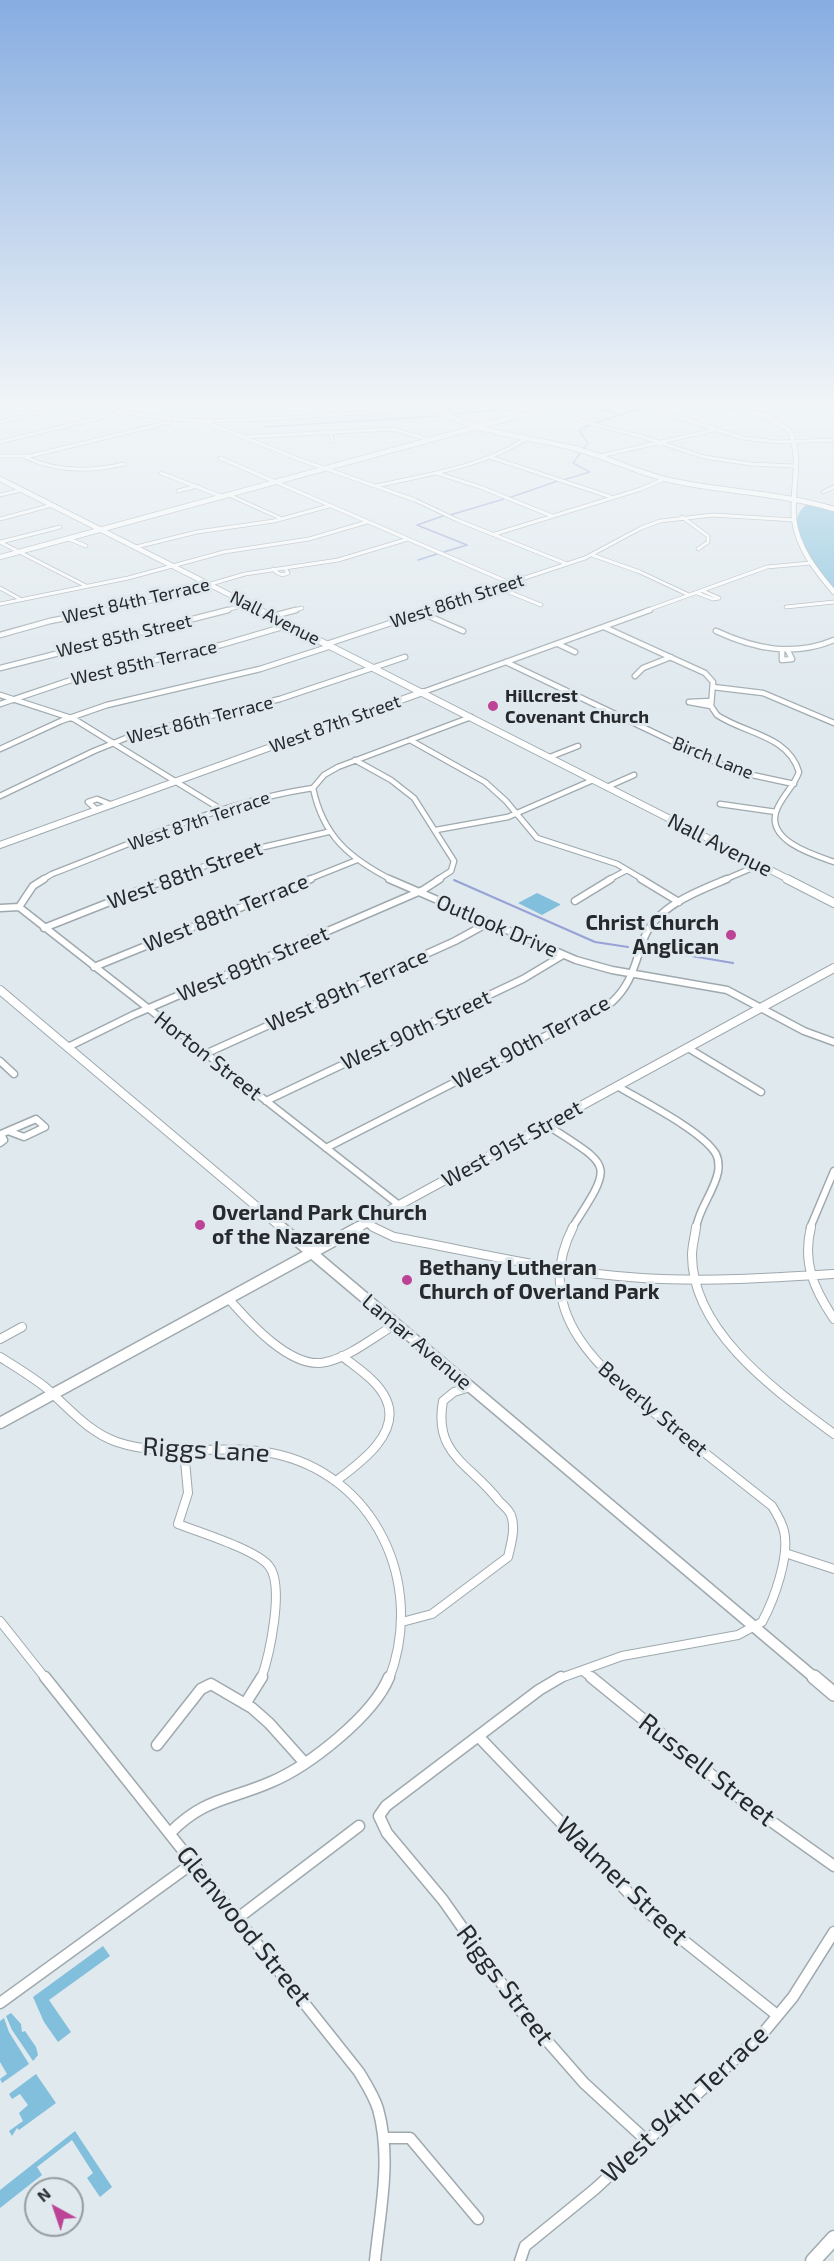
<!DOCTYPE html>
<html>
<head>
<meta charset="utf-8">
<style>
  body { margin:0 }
  #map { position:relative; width:834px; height:2261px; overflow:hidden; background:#dfe9ee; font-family:"Exo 2",sans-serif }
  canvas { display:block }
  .north { position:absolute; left:24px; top:2177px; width:60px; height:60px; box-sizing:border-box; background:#dfe9ee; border:2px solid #959da0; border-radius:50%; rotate:320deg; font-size:16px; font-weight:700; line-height:24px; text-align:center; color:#262a2c }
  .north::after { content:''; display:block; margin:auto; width:21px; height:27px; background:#bd4396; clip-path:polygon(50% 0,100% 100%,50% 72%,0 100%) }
</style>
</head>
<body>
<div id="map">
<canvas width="834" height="2261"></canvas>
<div class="north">N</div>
</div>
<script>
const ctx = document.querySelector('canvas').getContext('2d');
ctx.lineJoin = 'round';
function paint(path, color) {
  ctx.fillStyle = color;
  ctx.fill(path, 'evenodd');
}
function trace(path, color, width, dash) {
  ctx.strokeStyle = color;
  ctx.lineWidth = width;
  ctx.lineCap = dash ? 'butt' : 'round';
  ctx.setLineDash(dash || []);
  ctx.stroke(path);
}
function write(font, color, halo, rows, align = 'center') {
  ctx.font = font + ' "Exo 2",sans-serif';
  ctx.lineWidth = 6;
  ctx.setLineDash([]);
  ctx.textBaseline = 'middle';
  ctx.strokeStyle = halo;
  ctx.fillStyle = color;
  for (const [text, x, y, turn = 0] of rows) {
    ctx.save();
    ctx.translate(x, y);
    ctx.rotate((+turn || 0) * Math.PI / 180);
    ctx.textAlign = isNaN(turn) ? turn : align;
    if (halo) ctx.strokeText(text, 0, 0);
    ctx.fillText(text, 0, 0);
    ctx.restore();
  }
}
paint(new Path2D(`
  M 810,503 L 834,509 L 834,592 C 819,573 775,520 810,503 Z
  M 537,893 L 560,904 L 560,905 L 542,915 L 518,903 Z
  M 103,1946 L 110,1956 L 49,2000 L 71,2032 L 58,2042 L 44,2022 L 33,1997 Z
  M 11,2013 L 21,2024 L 22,2032 L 25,2031 L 36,2047 L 38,2055 L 33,2061 L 12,2030 L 6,2016 Z
  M 4,2018 L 9,2032 L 29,2064 L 2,2083 L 0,2079 L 7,2074 L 0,2062 L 0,2021 Z
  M 36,2074 L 56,2103 L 19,2130 L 17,2128 L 12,2136 L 9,2131 L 23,2121 L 19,2113 L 28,2105 L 20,2094 L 12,2099 L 9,2094 Z
  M 75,2131 L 112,2187 L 100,2197 L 87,2178 L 93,2173 L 72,2140 L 37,2167 L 42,2175 L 0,2208 L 0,2190 Z`), '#81bfdc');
trace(new Path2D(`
  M 580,402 L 620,415 L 641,408
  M 646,407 L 667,402
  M 461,408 L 472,412
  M 450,415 L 487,411 L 521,402
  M 594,424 L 619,415
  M 264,427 L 439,416
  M 584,448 L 588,443 L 579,430 L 590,425
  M 563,480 L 590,472 L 573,463 L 581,452
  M 511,497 L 558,481
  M 450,515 L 504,499
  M 443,516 L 417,525 L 467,545 L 444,552
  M 418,560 L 437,554`), '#97a2d6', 1.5);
trace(new Path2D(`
  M 454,880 L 595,942 L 628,947
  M 650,949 L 733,963`), '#97a2d6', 2);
const streetFar4 = new Path2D(`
  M 91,402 C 175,431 255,419 342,414 C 388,412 433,413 479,402
  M 170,402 L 199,404 L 244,402
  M 630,402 L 743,438 L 779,442 L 834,440
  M 547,408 L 585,422 L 643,437 L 704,457 L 751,464 L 794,466
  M 0,422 L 83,402
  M 206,422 L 298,459 L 415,500 L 457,520 L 567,564
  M 330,432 L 333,441
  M 245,437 L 393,429 L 430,440
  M 0,442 L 119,413
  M 0,456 L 30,456 L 170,422
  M 600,456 L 714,430
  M 25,457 C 57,472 90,472 124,464
  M 490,457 L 611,497
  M 220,458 L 510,583
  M 161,473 L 223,497
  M 436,473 L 480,487 L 552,516
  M 376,486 C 425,475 481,467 524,440
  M 178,491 L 197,486
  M 823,492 L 834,487
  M 0,495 L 21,490
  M 229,495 L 280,518
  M 682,517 L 708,536 L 708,542 L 698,549
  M 0,519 L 52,505
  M 495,534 L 641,489 L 664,479
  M 69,539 L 86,546
  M 0,542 L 86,586
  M 1,542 L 60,527
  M 136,547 L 197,532 L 274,521 L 329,506
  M 592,555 L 640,572 L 689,595
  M 273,569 C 278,574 281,576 288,573 L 285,568
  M 0,588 L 20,599
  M 499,588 L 541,605
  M 697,593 L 713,599 L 719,598 L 703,591
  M 0,604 L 128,578 L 224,552 L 309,539 L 367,522
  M 786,607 L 834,602
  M 100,611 L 156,600 L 245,574 L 338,560 L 408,539
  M 223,611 L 248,604
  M 290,611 L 302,608
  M 425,611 L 585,558 L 641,528 L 660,521 L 713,515 L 794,520
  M 645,611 L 767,567 L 811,563`);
const streetFar3 = new Path2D(`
  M 422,613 L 463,631
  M 273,616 L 296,610
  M 604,627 L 705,673 L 713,682 L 711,706 L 717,715 C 745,734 788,735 799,772 C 794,787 780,798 776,812 C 767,841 814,855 834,862
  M 716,631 C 755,649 793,657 834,640
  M 0,635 L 50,621 L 107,610
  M 327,644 L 430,610
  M 558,644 L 575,652
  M 782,651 L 782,660 L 792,659 L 788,651
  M 506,662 L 722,765 L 743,773 L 794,784
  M 0,668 L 228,610
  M 635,676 L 643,668 L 671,657
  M 713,687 L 763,693 L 834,723
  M 423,692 L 650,610
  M 0,695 L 74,719 L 222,810
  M 689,702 L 711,706
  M 689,702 L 711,701
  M 0,704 L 80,677 L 221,645 L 289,625
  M 410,740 L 485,782 L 506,801 L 537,838 L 617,864 L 644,880
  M 0,749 L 61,721 L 107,705 L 260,669 L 331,646
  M 550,757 L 578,746
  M 355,760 L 391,780 L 414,798 L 454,861 L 451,871 L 437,880
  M 607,787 L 634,775
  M 313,788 C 323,836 349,858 392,880
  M 0,796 L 94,751 L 136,734 L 280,699 L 405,657
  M 720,804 L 776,812
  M 97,810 L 88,802 L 97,799 L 112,805
  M 436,830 L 508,817 L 593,780
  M 42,880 L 52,874 C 136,842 224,801 313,788 L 324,775 L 338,767 L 471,717
  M 164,880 L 255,849 L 328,832
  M 307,880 L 357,860
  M 608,880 L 627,870
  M 724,880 L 759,865`);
const streetFar2 = new Path2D(`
  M 389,879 L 576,960 L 612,970 L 727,990 L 804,1031 L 834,1042
  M 641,879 L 679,902
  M 575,901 L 611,879
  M 19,907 L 33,886 L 44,879
  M 19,907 L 399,1205
  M 0,908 L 19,907
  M 44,928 L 168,879
  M 94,967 L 311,879
  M 68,1047 L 133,1015 L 423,890 L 440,879
  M 688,1048 L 761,1092
  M 205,1054 L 455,941 L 488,923
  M 0,1061 L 14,1074
  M 617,1086 C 642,1101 703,1131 716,1154 C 719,1160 719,1166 718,1172 C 714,1192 699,1208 696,1228
  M 266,1101 L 523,979 L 563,955
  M 36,1119 L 45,1127 L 24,1137 L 8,1131 Z
  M 547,1125 C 612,1168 615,1161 572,1228
  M 1,1134 L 8,1131
  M 0,1143 L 4,1140 L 1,1134
  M 326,1148 L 612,1002 C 633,983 635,961 645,936 C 659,905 698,891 727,879
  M 365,1223 L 376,1228
  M 810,1228 L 834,1171`);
const streetFar1 = new Path2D(`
  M 373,1227 L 394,1237 C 476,1252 559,1273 642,1278 C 707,1282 770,1278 834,1274
  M 696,1227 C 695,1236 692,1246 692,1255 C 692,1333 778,1392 834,1434
  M 811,1227 C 802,1263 814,1289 834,1319
  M 228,1298 C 248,1321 292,1371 326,1362 C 350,1357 375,1336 396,1324
  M 0,1339 L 22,1327
  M 0,1357 C 16,1367 31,1376 45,1387 C 68,1407 88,1432 117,1442 C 167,1459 221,1443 271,1453 C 375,1473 426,1584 389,1679
  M 184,1450 L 188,1493 L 178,1524 C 199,1532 257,1550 269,1566 C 285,1586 269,1657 261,1679
  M 336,1481 C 360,1463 402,1433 386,1399 C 378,1381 357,1368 342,1356
  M 785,1553 L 834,1569
  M 0,1621 L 46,1679
  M 402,1622 L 432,1614 L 508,1557 C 511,1544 516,1528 511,1515 C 509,1510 503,1505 499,1501 C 471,1464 433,1455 443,1401 L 454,1392 L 470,1387
  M 583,1671 L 593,1679
  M 558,1679 L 622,1656 L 738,1635 L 762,1622 C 774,1600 790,1556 784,1531 C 782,1522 777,1514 772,1506 C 739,1480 705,1453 672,1427 C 609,1377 527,1317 573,1227`);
const street = new Path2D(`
  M 45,1677 L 359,2072 C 366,2084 374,2096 378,2109 C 392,2159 380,2211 375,2261
  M 561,1677 L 539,1690 L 386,1806 L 379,1816 L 387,1833 L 443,1900 L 521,2011 L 584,2083 L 647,2141
  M 591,1677 L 751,1807 L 834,1866
  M 245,1704 L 262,1677
  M 478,1736 L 645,1910 L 777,2015
  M 157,1745 L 201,1689 L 211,1684 L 252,1708 L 269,1723 L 303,1761
  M 170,1833 C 204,1798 230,1800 271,1782 C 309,1766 373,1716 389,1677
  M 238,1918 L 359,1826
  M 0,2003 L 193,1863
  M 384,2138 L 410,2138 L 478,2219
  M 520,2261 L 525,2246 L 595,2189 L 764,2032 L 793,1997 L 834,1932`);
const secondaryFar4 = new Path2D(`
  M 423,402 C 472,433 511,434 565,446 C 602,454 636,473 673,481 C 727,492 781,493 834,509
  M 716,402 L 765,416 L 789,430 C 803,456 791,490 794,519 C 797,547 816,571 834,592
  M 0,479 L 262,611
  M 0,557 L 569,402`);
const secondaryFar3 = new Path2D(`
  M 259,610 L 790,880
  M 0,845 L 423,692`);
const secondaryFar2 = new Path2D(`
  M 787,879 L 834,903
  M 0,990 L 282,1228
  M 357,1228 L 834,968`);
const secondaryFar1 = new Path2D(`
  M 281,1227 L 816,1679
  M 0,1423 L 359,1227`);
const secondary = new Path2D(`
  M 814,1677 L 834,1694`);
const primary = new Path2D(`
  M 813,2261 L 834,2238`);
trace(streetFar4, '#9fa9ae', 4.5);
trace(streetFar3, '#9fa9ae', 7);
trace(streetFar2, '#9fa9ae', 9);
trace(streetFar1, '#9fa9ae', 10);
trace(street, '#9fa9ae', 13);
trace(secondaryFar4, '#9fa9ae', 6);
trace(secondaryFar3, '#9fa9ae', 8);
trace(secondaryFar2, '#9fa9ae', 10);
trace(secondaryFar1, '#9fa9ae', 13);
trace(secondary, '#9fa9ae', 16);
trace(primary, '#9fa9ae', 17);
trace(streetFar4, '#fff', 3);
trace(streetFar3, '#fff', 4.5);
trace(streetFar2, '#fff', 6);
trace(streetFar1, '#fff', 8);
trace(street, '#fff', 10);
trace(secondaryFar4, '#fff', 4.5);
trace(secondaryFar3, '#fff', 6);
trace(secondaryFar2, '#fff', 8);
trace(secondaryFar1, '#fff', 10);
trace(secondary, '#fff', 13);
trace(primary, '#fff', 14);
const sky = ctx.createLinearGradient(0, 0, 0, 719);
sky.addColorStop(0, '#87ade1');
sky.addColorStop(0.56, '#f1f5f7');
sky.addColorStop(1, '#f1f5f700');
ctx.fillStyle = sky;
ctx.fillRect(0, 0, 834, 719);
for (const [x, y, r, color] of [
  [493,706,6,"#bd4396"],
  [731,935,6,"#bd4396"],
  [200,1225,6,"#bd4396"],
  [407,1280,6,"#bd4396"]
]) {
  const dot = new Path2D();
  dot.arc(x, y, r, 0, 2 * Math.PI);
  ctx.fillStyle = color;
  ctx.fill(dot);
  trace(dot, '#dfe9ee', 2);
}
write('18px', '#262a2c', '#dfe9ee', [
  ["West 84th Terrace",136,601,-13],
  ["West 86th Street",457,601,-18],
  ["Nall Avenue",275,618,27],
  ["West 85th Street",124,636,-13],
  ["West 85th Terrace",144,663,-13],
  ["West 86th Terrace",200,720,-14],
  ["West 87th Street",335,724,-20],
  ["Birch Lane",713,758,22],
  ["West 87th Terrace",199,821,-19]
]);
write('bold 18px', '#262a2c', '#dfe9ee', [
  ["Hillcrest",505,696],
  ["Covenant Church",505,717]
], 'left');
write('21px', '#262a2c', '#dfe9ee', [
  ["Nall Avenue",720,845,27],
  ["West 88th Street",185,875,-20],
  ["West 88th Terrace",226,913,-22],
  ["Outlook Drive",497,926,23],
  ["West 89th Street",253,964,-23],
  ["West 89th Terrace",347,990,-24],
  ["West 90th Street",416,1030,-25],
  ["West 90th Terrace",531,1042,-28],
  ["Horton Street",208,1056,38],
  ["West 91st Street",512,1144,-29],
  ["Lamar Avenue",417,1342,40],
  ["Beverly Street",653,1409,40]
]);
write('bold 21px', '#262a2c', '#dfe9ee', [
  ["Christ Church",719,923,"right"],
  ["Anglican",719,947,"right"],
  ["Overland Park Church",212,1213],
  ["of the Nazarene",212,1237],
  ["Bethany Lutheran",419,1268],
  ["Church of Overland Park",419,1292]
], 'left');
write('26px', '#262a2c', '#dfe9ee', [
  ["Riggs Lane",206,1450,3],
  ["Russell Street",707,1770,38],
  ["Walmer Street",622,1881,44],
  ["Glenwood Street",244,1926,51],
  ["Riggs Street",505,1985,53],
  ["West 94th Terrace",685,2104,-43]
]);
</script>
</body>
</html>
